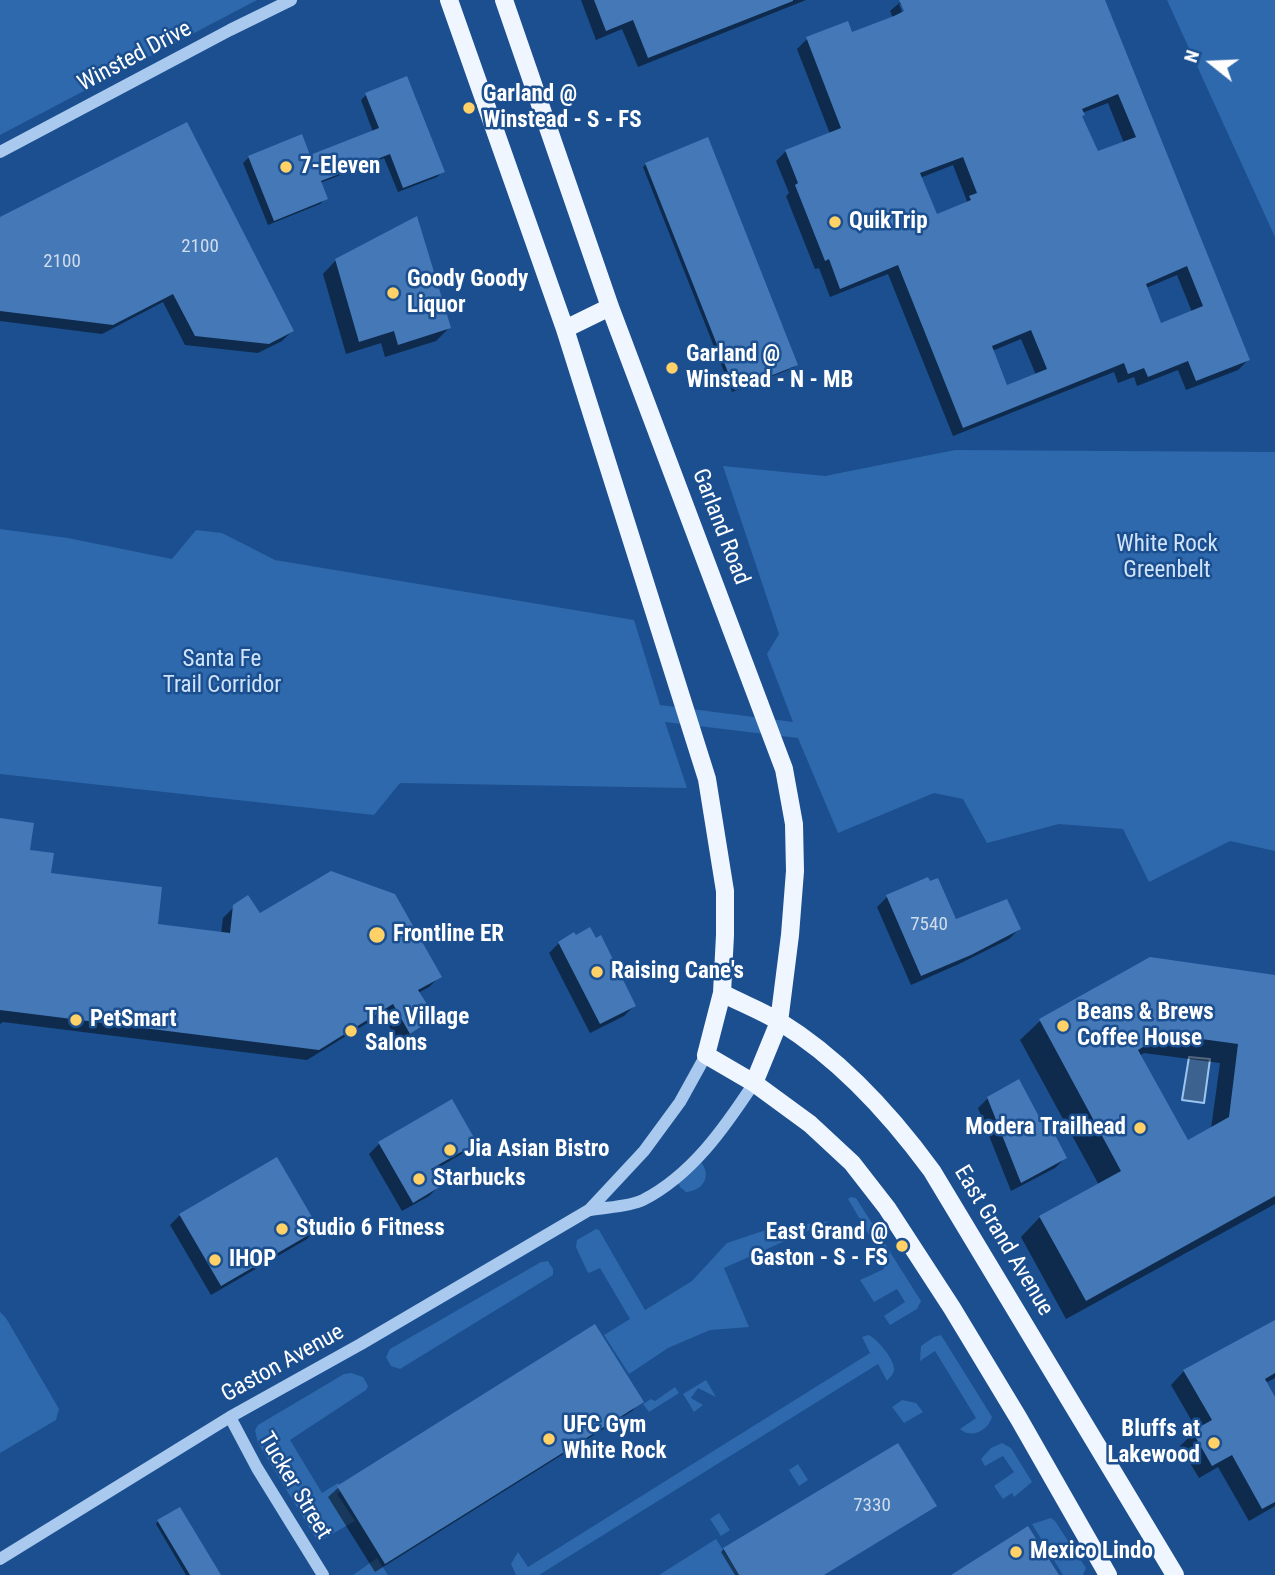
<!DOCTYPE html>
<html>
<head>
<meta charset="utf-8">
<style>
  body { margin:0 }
  #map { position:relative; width:1275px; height:1575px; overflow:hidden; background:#1b4f8f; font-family:"Roboto Condensed",sans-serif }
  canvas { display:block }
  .north { position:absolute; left:1177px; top:28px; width:70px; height:70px; -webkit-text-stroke:5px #1b4f8f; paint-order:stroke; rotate:288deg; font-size:19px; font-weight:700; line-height:28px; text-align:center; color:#fff }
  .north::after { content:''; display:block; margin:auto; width:24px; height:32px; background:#fff; clip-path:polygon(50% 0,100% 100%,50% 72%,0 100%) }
</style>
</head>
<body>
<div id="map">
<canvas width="1275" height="1575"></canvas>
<div class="north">N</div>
</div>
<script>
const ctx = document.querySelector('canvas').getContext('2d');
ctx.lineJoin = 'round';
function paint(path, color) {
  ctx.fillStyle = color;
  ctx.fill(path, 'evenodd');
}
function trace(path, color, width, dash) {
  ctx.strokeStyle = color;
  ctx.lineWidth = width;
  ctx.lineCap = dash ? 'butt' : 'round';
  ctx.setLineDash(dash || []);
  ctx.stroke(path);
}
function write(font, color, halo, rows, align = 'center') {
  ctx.font = font + ' "Roboto Condensed",sans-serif';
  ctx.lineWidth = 5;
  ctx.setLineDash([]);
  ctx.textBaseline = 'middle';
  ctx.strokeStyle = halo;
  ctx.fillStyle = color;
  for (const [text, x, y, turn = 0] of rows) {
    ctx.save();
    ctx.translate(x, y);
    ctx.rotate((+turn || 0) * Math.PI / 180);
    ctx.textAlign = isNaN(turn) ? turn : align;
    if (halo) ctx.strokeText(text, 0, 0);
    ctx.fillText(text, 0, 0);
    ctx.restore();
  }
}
paint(new Path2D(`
  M 0,0 L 257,0 L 0,135 Z
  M 1167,0 L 1275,0 L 1275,237 Z
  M 955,450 L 1275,452 L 1275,851 L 1230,841 L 1149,882 L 1123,829 L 1059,824 L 987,843 L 963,799 L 934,793 L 838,833 L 798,738 L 665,722 L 687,788 L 400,783 L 374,815 L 0,774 L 0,529 L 68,538 L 172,559 L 196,530 L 222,533 L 275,560 L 634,620 L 660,705 L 793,722 L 767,654 L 779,634 L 723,466 L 825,476 Z
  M 701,1162 C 712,1176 703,1191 686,1192 L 680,1187 L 677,1180 Z
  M 851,1197 L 856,1198 L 921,1301 L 917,1309 L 890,1325 L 884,1316 L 905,1302 L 897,1289 L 874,1302 L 860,1280 L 884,1269 L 867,1231 L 848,1199 Z
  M 830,1221 L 724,1268 L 749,1327 L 710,1330 L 668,1348 L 629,1374 L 604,1335 L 630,1319 L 600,1268 L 589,1273 L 587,1271 L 576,1247 L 577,1240 L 596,1229 L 599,1230 L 645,1310 L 692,1281 L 727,1243 L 769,1229 Z
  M 548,1261 L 553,1269 L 553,1275 L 400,1369 L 391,1366 L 386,1357 L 390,1349 L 541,1262 Z
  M 0,1312 L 6,1318 L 59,1409 L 56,1420 L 0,1453 Z
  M 868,1335 C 877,1338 896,1361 894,1371 C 893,1375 890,1377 887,1381 L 878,1364 L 539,1575 L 516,1575 L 511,1564 L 518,1552 L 528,1567 L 870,1353 L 862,1337 Z
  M 941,1335 L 992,1417 C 988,1431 971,1439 960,1429 L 976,1418 L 935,1351 L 920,1361 L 921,1346 L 934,1337 Z
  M 351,1373 L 363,1377 L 368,1386 L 366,1390 L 290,1440 L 322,1493 L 338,1483 L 343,1490 L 337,1494 L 355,1521 L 318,1542 L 258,1443 L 255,1430 L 258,1425 L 344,1374 Z
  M 706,1380 L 716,1397 L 698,1388 L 691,1398 L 703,1405 L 694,1412 L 683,1394 Z
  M 675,1387 L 679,1393 L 649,1412 L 643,1404 L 651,1399 L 655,1401 Z
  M 902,1400 L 916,1403 L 923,1412 L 904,1423 L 892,1407 Z
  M 1002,1443 L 1011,1448 L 1032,1482 L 1014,1497 L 1012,1493 L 1003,1499 L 994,1486 L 1014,1472 L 1003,1456 L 985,1466 L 981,1459 L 991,1448 Z
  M 798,1464 L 808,1480 L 799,1486 L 789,1470 Z
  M 719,1513 L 730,1530 L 721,1536 L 710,1519 Z
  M 1051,1518 L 1055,1521 L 1086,1568 L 1083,1575 L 1063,1575 L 1032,1524 Z
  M 716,1539 L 739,1575 L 659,1575 Z
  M 377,1558 L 388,1575 L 353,1575 Z`), '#2e69ad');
const water = new Path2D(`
  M 1189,1057 L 1210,1059 L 1204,1103 L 1182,1100 Z`);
paint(water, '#3c6290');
trace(water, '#9cc4f0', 2);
paint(new Path2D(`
  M 581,0 L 806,0 L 638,67 L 622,29 L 596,40 Z
  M 903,0 L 1103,0 L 1248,360 L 1238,370 L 1186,390 L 1178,370 L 1137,386 L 1134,377 L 1118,383 L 1114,372 L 953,436 L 888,274 L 830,297 L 819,268 L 815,269 L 786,196 L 789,193 L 776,161 L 786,151 L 830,134 L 797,49 L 807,39 L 847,23 L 851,34 L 893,18 L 890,11 ZM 899,4 L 903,4 L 908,18 L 905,20 ZM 1108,103 L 1124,143 L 1097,153 L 1081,117 L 1082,113 ZM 953,165 L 967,201 L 961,206 L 936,217 L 920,178 ZM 1177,275 L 1192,312 L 1160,325 L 1146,288 ZM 1021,339 L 1036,375 L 1006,387 L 992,351 Z
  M 366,95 L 443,171 L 437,177 L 398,192 L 384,158 L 320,183 L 326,198 L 320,204 L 268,225 L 243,163 L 249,157 L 309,157 L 373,132 L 361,100 Z
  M 646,164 L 796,365 L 793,368 L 732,392 L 643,167 Z
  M 0,220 L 292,331 L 282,341 L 258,353 L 185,345 L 163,302 L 102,334 L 0,321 Z
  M 336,260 L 449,328 L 436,341 L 385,357 L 381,343 L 346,354 L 323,274 Z
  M 0,820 L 49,875 L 156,925 L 221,934 L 223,918 L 234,907 L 440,976 L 429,987 L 418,993 L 433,1016 L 399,1043 L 382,1014 L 307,1060 L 3,1022 L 0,1024 Z
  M 887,897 L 955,921 L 1019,929 L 1009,939 L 959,964 L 911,985 L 877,907 Z
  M 559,943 L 634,1006 L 624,1016 L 590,1033 L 549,953 Z
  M 1150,959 L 1275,977 L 1275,1204 L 1066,1319 L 1021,1237 L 1040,1217 L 1099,1185 L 1020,1040 L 1040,1021 ZM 1144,1053 L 1220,1063 L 1211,1129 L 1187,1142 L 1139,1056 Z
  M 988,1098 L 1046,1132 L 1065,1158 L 1055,1168 L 1011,1191 L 978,1108 Z
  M 475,1142 L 465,1152 L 431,1172 L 439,1186 L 429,1196 L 402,1211 L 369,1154 L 379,1144 Z
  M 180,1215 L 317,1229 L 307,1239 L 211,1295 L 170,1225 Z
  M 1275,1322 L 1275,1378 L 1265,1383 L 1275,1400 L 1275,1506 L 1249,1521 L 1218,1467 L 1199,1478 L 1180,1446 L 1197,1430 L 1171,1385 L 1184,1371 Z
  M 641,1401 L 632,1411 L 375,1572 L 328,1497 L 338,1488 Z
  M 158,1521 L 219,1575 L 186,1575 L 156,1524 Z
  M 724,1549 L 823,1575 L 735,1575 L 721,1552 Z`), '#0007');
paint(new Path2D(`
  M 594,0 L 793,0 L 793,1 L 648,58 L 633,20 L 606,31 Z
  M 899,0 L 1105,0 L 1250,360 L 1196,381 L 1188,361 L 1148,377 L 1144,368 L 1128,374 L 1124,363 L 963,428 L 898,265 L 840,289 L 829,259 L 825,261 L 795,185 L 798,183 L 785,150 L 841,128 L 806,37 L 848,21 L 852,32 L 894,16 L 904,11 ZM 1118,94 L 1136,137 L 1098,151 L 1082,116 L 1085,115 L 1082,109 ZM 963,157 L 977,193 L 969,196 L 971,200 L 937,214 L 920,173 ZM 1187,266 L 1203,306 L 1161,323 L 1146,284 ZM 1031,330 L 1047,369 L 1007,385 L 992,346 Z
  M 407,76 L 445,172 L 403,188 L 390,154 L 321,181 L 328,199 L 274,221 L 248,156 L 302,134 L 310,155 L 379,128 L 365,93 Z
  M 187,122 L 294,331 L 269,344 L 195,336 L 173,294 L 113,325 L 0,311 L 0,217 Z
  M 708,137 L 798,365 L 735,390 L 645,163 Z
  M 417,216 L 451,328 L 398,345 L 394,331 L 359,342 L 335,259 Z
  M 0,818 L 34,823 L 30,850 L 54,853 L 51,873 L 162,887 L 158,924 L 230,933 L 233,905 L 248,895 L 260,913 L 331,871 L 395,894 L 442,977 L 418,990 L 435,1017 L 410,1034 L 393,1004 L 319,1050 L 0,1010 Z
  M 928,877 L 930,881 L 938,878 L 956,919 L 1007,899 L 1021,929 L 971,955 L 921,976 L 886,895 Z
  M 590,927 L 596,938 L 601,935 L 636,1006 L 600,1024 L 558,942 L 574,932 L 576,935 Z
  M 1150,957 L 1275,975 L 1275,1196 L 1086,1301 L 1039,1216 L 1121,1171 L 1039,1019 ZM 1165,1034 L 1238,1044 L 1229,1117 L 1188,1140 L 1138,1050 Z
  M 1019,1079 L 1046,1130 L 1051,1127 L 1067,1158 L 1021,1183 L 987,1097 Z
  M 452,1099 L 477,1143 L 431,1169 L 441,1186 L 413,1203 L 378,1142 Z
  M 277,1157 L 319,1229 L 221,1286 L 179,1214 Z
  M 1275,1320 L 1275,1373 L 1265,1379 L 1275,1397 L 1275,1502 L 1262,1509 L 1232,1455 L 1212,1466 L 1192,1431 L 1212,1420 L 1183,1370 Z
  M 595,1324 L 644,1402 L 385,1564 L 337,1486 Z
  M 898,1443 L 937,1506 L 824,1575 L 739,1575 L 723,1548 Z
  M 180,1507 L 221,1575 L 190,1575 L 157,1520 Z
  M 1028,1526 L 1059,1575 L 951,1575 Z`), '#4478b7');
trace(new Path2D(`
  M 0,152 L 230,30 L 291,0
  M 590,1210 C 606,1207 629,1207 643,1200 C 692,1175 725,1127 754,1083
  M 230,1417 L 257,1468 L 323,1575
  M 0,1559 L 230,1417 L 361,1344 L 589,1210 L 644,1151 L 680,1102 L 706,1055`), '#a9c9ee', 12);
trace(new Path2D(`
  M 449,0 L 565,329 L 707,779 L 725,891 L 725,935 L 722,993 L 706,1055 L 754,1083 L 810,1124 L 852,1163 L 887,1208 L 952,1308 L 1019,1419 L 1108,1575
  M 504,0 L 610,307 L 784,769 L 794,824 L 795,871 L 790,935 L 779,1022 L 754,1083
  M 565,329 L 610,307
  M 722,993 C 741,1003 762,1011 780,1022 C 840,1059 891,1115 932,1171 L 1175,1575`), '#f0f6ff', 18);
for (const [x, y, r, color] of [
  [469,108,7,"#ffd166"],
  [286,167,7,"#ffd166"],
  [835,222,7,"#ffd166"],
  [393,293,7,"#ffd166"],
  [672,368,7,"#ffd166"],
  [377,935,9,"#ffd166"],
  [597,972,7,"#ffd166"],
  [76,1020,7,"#ffd166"],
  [1063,1026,7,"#ffd166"],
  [351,1031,7,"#ffd166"],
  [1140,1128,7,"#ffd166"],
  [450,1150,7,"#ffd166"],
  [419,1179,7,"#ffd166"],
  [282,1229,7,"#ffd166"],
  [902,1246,7,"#ffd166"],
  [215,1260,7,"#ffd166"],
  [549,1439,7,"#ffd166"],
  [1214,1443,7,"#ffd166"],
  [1016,1552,7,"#ffd166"]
]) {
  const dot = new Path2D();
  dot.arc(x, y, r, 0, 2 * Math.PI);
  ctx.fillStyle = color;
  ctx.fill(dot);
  trace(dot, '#1b4f8f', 2.5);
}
write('19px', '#d0dded', null, [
  ["2100",200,247],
  ["2100",62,262],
  ["7540",929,925],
  ["7330",872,1506]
]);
write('23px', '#fff', '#1b4f8f', [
  ["Winsted Drive",135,57,-28],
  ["Garland Road",720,527,69],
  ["East Grand Avenue",1003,1241,59],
  ["Gaston Avenue",283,1364,-29],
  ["Tucker Street",294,1486,59]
]);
write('bold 23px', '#fff', '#1b4f8f', [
  ["Garland @",483,95],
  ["Winstead - S - FS",483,121],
  ["7-Eleven",300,167],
  ["QuikTrip",849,222],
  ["Goody Goody",407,280],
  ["Liquor",407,306],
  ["Garland @",686,355],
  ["Winstead - N - MB",686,381],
  ["Frontline ER",393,935],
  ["Raising Cane's",611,972],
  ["Beans & Brews",1077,1013],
  ["Coffee House",1077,1039],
  ["The Village",365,1018],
  ["Salons",365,1044],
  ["PetSmart",90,1020],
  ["Modera Trailhead",1126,1128,"right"],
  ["Jia Asian Bistro",464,1150],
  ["Starbucks",433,1179],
  ["Studio 6 Fitness",296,1229],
  ["East Grand @",888,1233,"right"],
  ["Gaston - S - FS",888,1259,"right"],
  ["IHOP",229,1260],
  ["UFC Gym",563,1426],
  ["White Rock",563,1452],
  ["Bluffs at",1200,1430,"right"],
  ["Lakewood",1200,1456,"right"],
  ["Mexico Lindo",1030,1552]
], 'left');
write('23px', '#cfe3fa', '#1b4f8f', [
  ["White Rock",1167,545],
  ["Greenbelt",1167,571],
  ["Santa Fe",222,660],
  ["Trail Corridor",222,686]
]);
</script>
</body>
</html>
